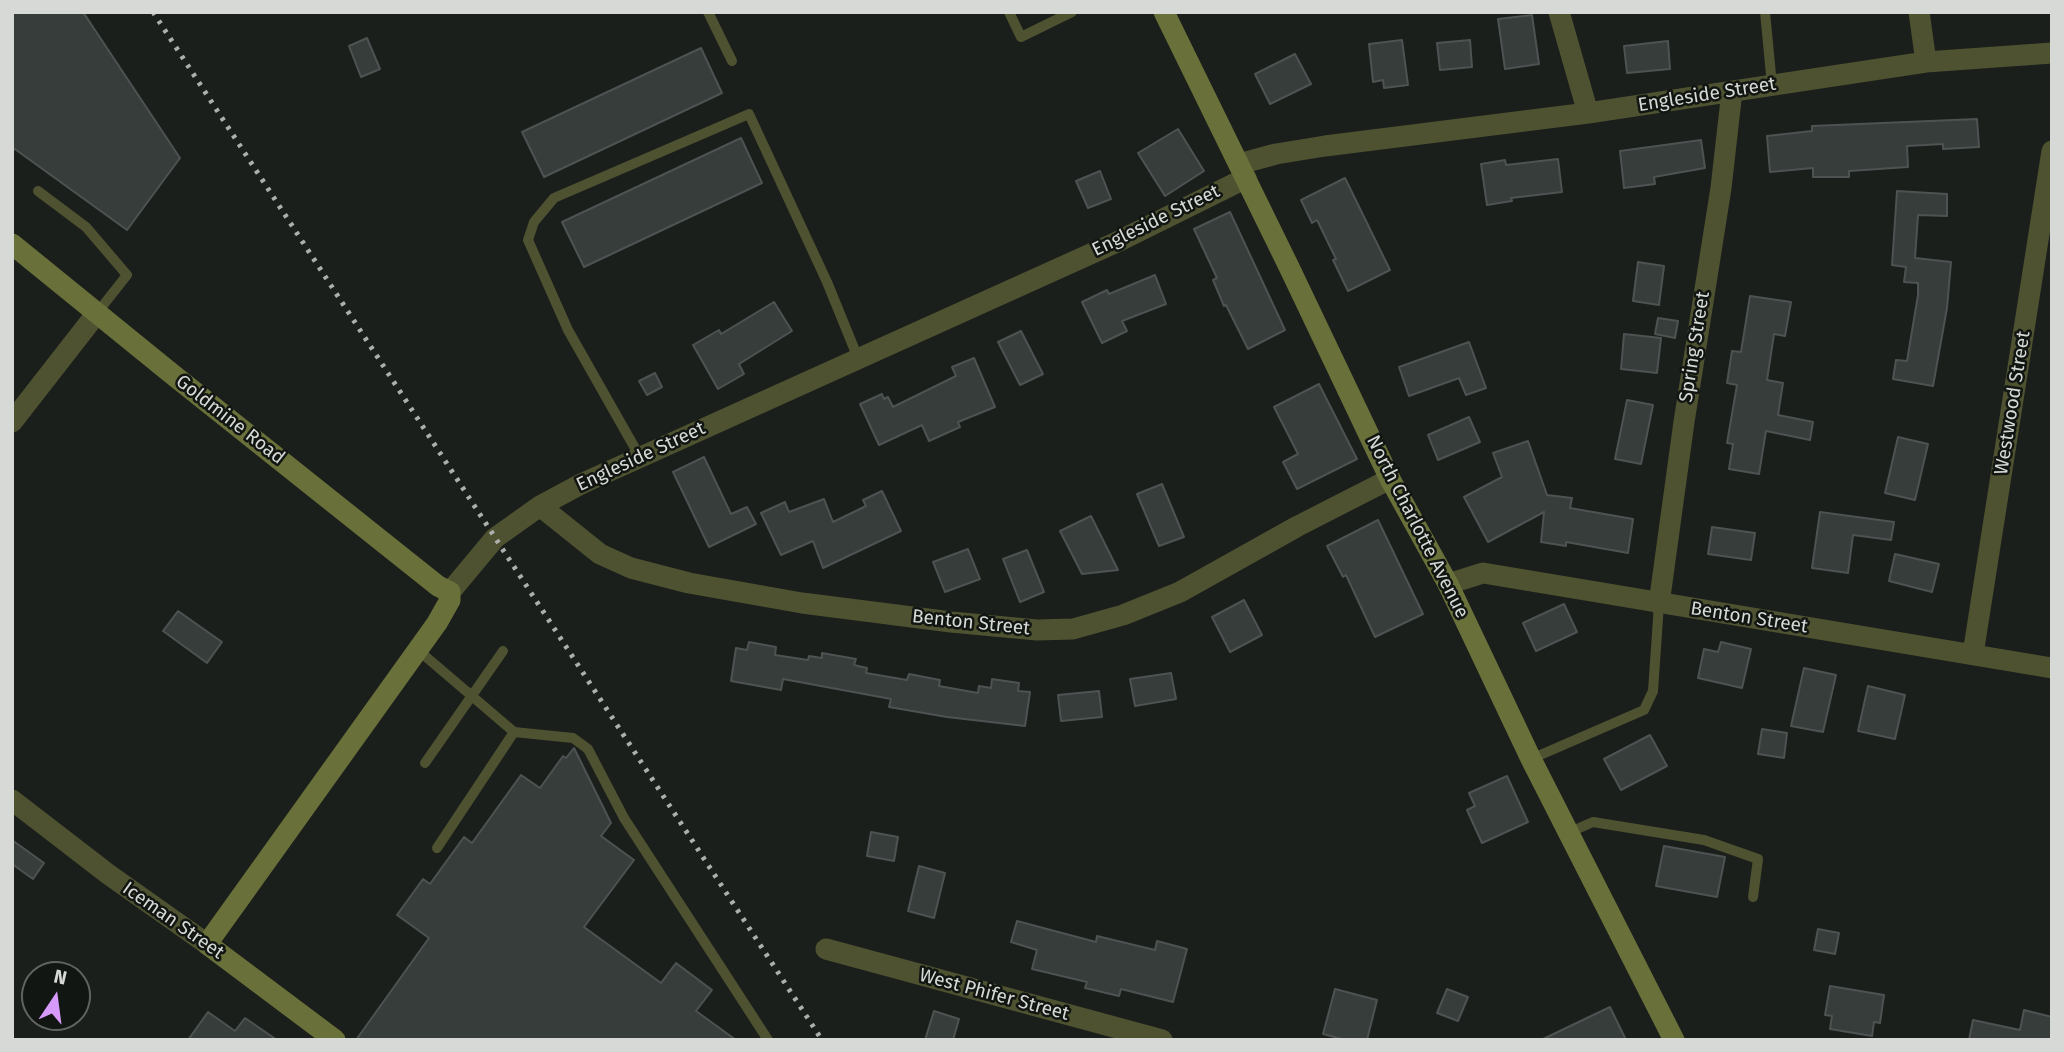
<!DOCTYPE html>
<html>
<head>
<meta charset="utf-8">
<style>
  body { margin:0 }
  #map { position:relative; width:2064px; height:1052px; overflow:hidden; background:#1b1f1b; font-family:"Fira Sans",sans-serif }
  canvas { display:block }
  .frame { position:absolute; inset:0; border:14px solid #d6d9d6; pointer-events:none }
  .north { position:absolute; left:21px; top:961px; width:70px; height:70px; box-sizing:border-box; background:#121612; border:2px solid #606460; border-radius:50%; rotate:13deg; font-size:19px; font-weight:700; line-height:28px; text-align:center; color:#d6d9d6 }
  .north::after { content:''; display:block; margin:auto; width:24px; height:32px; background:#d69bfa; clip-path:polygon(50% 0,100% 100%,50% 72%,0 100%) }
</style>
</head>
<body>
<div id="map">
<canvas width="2064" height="1052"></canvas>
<div class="frame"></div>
<div class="north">N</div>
</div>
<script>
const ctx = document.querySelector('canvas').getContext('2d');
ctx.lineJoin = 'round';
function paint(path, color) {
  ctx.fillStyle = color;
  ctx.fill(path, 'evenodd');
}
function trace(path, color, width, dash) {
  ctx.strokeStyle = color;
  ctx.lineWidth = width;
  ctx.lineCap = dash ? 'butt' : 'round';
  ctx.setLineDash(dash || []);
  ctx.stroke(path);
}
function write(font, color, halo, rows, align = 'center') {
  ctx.font = font + ' "Fira Sans",sans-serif';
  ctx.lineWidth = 5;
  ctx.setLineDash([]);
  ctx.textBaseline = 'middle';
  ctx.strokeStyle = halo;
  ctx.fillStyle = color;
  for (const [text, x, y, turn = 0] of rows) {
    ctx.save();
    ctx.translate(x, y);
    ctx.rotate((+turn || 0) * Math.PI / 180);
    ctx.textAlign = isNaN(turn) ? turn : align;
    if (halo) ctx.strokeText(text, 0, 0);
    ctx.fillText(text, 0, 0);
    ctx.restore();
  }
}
const building = new Path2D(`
  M 12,12 L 83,12 L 180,158 L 127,230 L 12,147 Z
  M 1532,15 L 1539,64 L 1505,69 L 1498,19 Z
  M 367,38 L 380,69 L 361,77 L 349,46 Z
  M 1402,40 L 1408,85 L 1384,88 L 1383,80 L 1373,82 L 1369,44 Z
  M 1470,40 L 1472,67 L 1440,70 L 1437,43 Z
  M 1668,41 L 1670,69 L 1627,73 L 1624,46 Z
  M 701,48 L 722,93 L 544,177 L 522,132 Z
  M 1295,54 L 1311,84 L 1270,104 L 1255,74 Z
  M 1977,119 L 1979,147 L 1943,149 L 1943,144 L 1907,146 L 1908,167 L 1849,171 L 1849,177 L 1813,177 L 1813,168 L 1770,172 L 1767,136 L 1812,131 L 1812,126 Z
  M 1178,129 L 1204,171 L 1165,196 L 1138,153 Z
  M 741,138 L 762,183 L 584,267 L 562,222 Z
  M 1701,140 L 1705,168 L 1654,177 L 1655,184 L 1624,188 L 1620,151 Z
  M 1558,159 L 1562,192 L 1511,198 L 1512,201 L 1487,205 L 1481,164 L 1505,160 L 1506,165 Z
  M 1100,171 L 1111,199 L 1088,208 L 1076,181 Z
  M 1345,178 L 1390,270 L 1348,291 L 1333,260 L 1336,259 L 1317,220 L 1312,223 L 1301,200 Z
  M 1897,191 L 1947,194 L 1947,216 L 1918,215 L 1915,258 L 1951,262 L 1947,308 L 1933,386 L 1893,379 L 1896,360 L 1907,361 L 1918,295 L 1918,283 L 1904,282 L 1906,267 L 1892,265 Z
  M 1230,212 L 1285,330 L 1248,349 L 1226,305 L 1224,306 L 1213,280 L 1217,278 L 1194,229 Z
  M 1638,262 L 1664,266 L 1659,305 L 1633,301 Z
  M 1155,275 L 1166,304 L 1122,321 L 1127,331 L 1102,343 L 1082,302 L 1107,290 L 1109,294 Z
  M 1750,296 L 1791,302 L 1785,336 L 1774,334 L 1767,380 L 1783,383 L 1778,415 L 1813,422 L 1810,440 L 1766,431 L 1759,474 L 1729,469 L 1733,444 L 1727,443 L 1737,385 L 1727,383 L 1732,351 L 1741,352 Z
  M 774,302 L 792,331 L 739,364 L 744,374 L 718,389 L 693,345 L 719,330 L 721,334 Z
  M 1658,318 L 1678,321 L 1675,338 L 1655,334 Z
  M 1021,331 L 1043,374 L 1020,385 L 998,342 Z
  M 1624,334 L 1661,338 L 1657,373 L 1621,369 Z
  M 1469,342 L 1486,388 L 1466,395 L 1459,378 L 1409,396 L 1399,367 Z
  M 974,358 L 995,407 L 958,422 L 960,427 L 929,441 L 922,425 L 879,445 L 860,404 L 882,394 L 884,399 L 888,397 L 893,407 L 956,376 L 952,367 Z
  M 655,373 L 662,387 L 647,395 L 639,381 Z
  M 1319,384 L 1357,459 L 1297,489 L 1283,462 L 1298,454 L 1274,407 Z
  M 1627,400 L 1653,405 L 1641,464 L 1615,459 Z
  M 1469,417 L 1480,442 L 1438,460 L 1428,435 Z
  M 1898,437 L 1928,444 L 1915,500 L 1885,493 Z
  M 1528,441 L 1547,495 L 1572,498 L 1570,508 L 1633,519 L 1628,553 L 1566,542 L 1566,546 L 1541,542 L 1544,512 L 1488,542 L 1464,497 L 1502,477 L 1493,453 Z
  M 704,457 L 731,514 L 747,507 L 756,524 L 709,547 L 673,472 Z
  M 1162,484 L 1184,537 L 1159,546 L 1137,494 Z
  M 882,491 L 901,531 L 823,568 L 813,541 L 781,555 L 761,513 L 785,502 L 789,512 L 824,499 L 833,522 L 866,506 L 863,500 Z
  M 1820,512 L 1894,522 L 1891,540 L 1853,535 L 1848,573 L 1812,568 Z
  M 1091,516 L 1118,570 L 1082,574 L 1060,531 Z
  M 1378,520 L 1423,614 L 1375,637 L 1346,575 L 1343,577 L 1327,546 Z
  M 1712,527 L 1755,533 L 1751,560 L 1708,554 Z
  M 968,549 L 980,579 L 945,592 L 933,562 Z
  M 1027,550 L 1044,592 L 1020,602 L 1003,559 Z
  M 1895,554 L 1939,564 L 1932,592 L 1889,581 Z
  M 1244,600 L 1262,635 L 1230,652 L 1212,617 Z
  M 1564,604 L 1577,632 L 1536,651 L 1523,623 Z
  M 178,611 L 222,642 L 207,663 L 163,631 Z
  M 749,642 L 776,647 L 775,655 L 808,660 L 809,656 L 822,658 L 822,653 L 856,659 L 854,665 L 867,668 L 866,673 L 907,680 L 909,674 L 940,680 L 939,686 L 978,693 L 979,686 L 991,688 L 992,679 L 1019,683 L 1018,691 L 1030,692 L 1025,726 L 947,717 L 889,707 L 891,699 L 783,679 L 781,690 L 731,681 L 736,648 L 747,650 Z
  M 1721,642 L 1751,649 L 1742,688 L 1698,678 L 1704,649 L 1718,652 Z
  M 1804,668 L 1836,675 L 1823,732 L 1791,726 Z
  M 1171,673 L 1176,699 L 1135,706 L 1130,679 Z
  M 1868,686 L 1905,695 L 1895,739 L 1858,731 Z
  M 1099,691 L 1102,717 L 1061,721 L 1058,695 Z
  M 1762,729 L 1787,733 L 1784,758 L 1758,754 Z
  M 1650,735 L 1667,766 L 1621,790 L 1604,759 Z
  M 574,748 L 611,823 L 601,836 L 634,860 L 584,927 L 661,983 L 676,963 L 712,990 L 696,1011 L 736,1040 L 356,1040 L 429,938 L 397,915 L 423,879 L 430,884 L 464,837 L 472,843 L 521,775 L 540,788 L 563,756 L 566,758 Z
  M 1507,776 L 1528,822 L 1482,843 L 1467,810 L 1475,806 L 1469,793 Z
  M 871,832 L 898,837 L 894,861 L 867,856 Z
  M 12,840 L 44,863 L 33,879 L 12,864 Z
  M 1664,846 L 1725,857 L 1717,897 L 1656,886 Z
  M 919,866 L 945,873 L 934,918 L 908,911 Z
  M 1017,921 L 1096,942 L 1097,936 L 1155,950 L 1157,941 L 1187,949 L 1173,1002 L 1121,989 L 1119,996 L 1085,988 L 1087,982 L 1032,969 L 1037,950 L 1011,942 Z
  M 1818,929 L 1839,933 L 1835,954 L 1814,950 Z
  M 1830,986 L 1884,995 L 1880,1023 L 1874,1022 L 1872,1036 L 1830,1029 L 1832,1016 L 1825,1015 Z
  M 1335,989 L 1377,1000 L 1367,1040 L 1346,1040 L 1323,1034 Z
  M 1447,989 L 1468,997 L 1458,1021 L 1437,1013 Z
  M 1610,1007 L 1626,1040 L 1541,1040 Z
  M 2024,1010 L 2052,1017 L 2052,1040 L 1969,1040 L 1973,1020 L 2020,1030 Z
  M 934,1011 L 959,1019 L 953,1040 L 925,1040 Z
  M 208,1012 L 235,1031 L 245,1018 L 277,1040 L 188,1040 Z`);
paint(building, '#363d3b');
trace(building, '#4d5352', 2);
trace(new Path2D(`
  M 708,12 L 732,61
  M 1009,12 L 1021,37 L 1072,12
  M 1765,12 L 1772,85
  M 38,191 L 86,227 L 127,275 L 97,313
  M 640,457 L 568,330 L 528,240 L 534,222 L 554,198 L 749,114 L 827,282 L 858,358
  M 418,650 L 514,732 L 573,738 L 588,749 L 624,818 L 768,1040
  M 1531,759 L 1644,710 L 1653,691 L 1659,604
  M 425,763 L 503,651
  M 1570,832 L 1593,822 L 1704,840 L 1758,859 L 1753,897
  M 437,848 L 514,732`), '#4e5231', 10);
trace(new Path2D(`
  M 1559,12 L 1588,113
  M 1919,12 L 1926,62
  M 1239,164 L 1276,154 L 1325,146 L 1588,113 L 1926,62 L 2052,53
  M 12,422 L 97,313
  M 540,506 L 600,554 L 631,568 L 689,583 L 802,603 L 951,622 L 1037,630 L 1073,629 L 1123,615 L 1180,592 L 1298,526 L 1390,479
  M 1448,584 L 1483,573 L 2052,668
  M 450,592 L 495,538 L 540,506 L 581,484 L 1117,242 L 1246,178
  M 1659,604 L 1684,422 L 1721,188 L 1732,91
  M 1973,654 L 2052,151
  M 12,800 L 108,874 L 207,944
  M 826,949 L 1162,1040`), '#4e5231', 21);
trace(new Path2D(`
  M 1164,12 L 1290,269 L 1390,479 L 1448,584 L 1531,759 L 1674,1040
  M 12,244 L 172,374 L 438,586 L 450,592 L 450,600 L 437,623 L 207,944 L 335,1040`), '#697039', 21);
trace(new Path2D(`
  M 153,12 L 822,1040`), '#acafac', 5, [3.5, 7]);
write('19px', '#d6d9d6', '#121612', [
  ["Engleside Street",1707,95,-9],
  ["Engleside Street",1156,221,-26],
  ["Spring Street",1695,347,-81],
  ["Westwood Street",2013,403,-81],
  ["Goldmine Road",230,420,38],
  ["Engleside Street",641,457,-25],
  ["North Charlotte Avenue",1417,527,63],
  ["Benton Street",1749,618,9],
  ["Benton Street",971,623,6],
  ["Iceman Street",173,921,35],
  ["West Phifer Street",994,995,15]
]);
</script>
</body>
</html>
